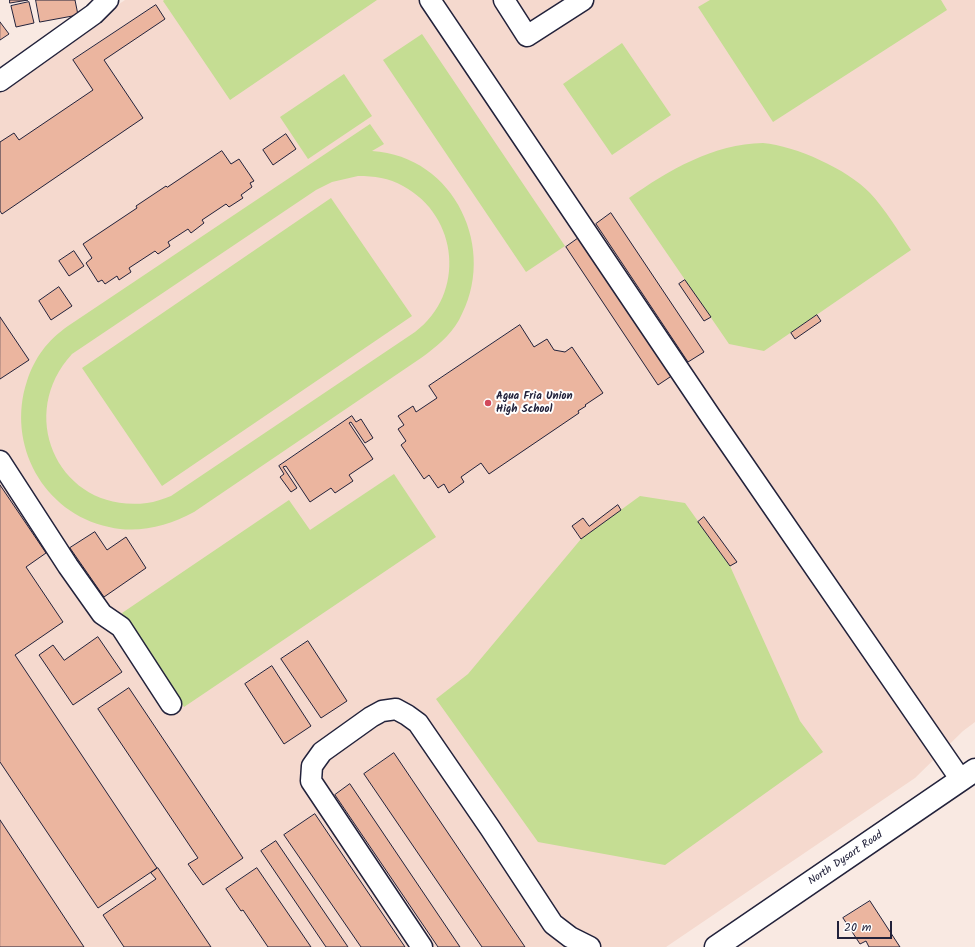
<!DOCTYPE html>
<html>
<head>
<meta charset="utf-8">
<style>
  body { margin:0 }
  #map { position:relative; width:975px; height:947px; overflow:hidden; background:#f9e9e2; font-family:Kalam,sans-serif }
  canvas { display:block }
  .scale { position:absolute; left:837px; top:921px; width:55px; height:18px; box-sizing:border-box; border:2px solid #22223b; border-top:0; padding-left:5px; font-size:12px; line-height:14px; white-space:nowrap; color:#22223b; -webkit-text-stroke:3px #fff; paint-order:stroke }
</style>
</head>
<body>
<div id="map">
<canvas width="975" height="947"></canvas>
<div class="scale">20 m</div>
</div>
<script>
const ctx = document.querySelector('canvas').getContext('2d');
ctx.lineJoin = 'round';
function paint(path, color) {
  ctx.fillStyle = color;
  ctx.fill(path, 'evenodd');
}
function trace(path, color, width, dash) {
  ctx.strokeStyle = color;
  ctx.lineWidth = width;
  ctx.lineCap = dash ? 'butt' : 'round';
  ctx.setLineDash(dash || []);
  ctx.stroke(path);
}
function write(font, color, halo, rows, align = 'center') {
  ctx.font = font + ' Kalam,sans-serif';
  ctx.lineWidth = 4;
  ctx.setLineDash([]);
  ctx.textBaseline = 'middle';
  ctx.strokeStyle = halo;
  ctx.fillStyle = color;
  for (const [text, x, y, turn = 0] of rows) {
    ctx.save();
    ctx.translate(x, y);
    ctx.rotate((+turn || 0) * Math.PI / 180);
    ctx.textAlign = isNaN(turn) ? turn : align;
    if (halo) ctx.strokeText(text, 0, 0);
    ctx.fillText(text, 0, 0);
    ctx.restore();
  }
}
paint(new Path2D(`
  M 125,0 L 975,0 L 975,722 L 963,731 L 915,778 L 666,947 L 0,947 L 0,84 Z`), '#f5d9ce');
paint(new Path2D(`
  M 164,0 L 377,0 L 230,100 L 163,1 Z
  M 710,0 L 941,0 L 947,10 L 773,122 L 698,7 Z
  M 422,34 L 565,246 L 526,272 L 383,60 Z
  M 622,43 L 671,115 L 612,155 L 563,84 Z
  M 344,74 L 372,116 L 308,159 L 280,117 Z
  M 370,124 L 384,144 L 372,151 C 455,156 499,250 459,320 C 450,336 435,348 421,358 L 194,512 C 168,526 138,534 109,527 C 43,513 6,444 27,381 C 35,357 47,341 68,326 ZM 358,176 C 374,176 389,178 403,186 C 459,216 466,294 415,332 L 171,496 C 163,499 155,502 147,503 C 61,514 14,417 72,354 L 316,190 L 332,182 Z
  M 763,143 C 796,146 847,169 870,193 C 886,210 898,231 911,250 L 764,351 L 729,344 L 629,198 C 669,170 713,144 763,143 Z
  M 331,198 L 412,316 L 162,486 L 82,368 Z
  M 394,474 L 436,537 L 184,707 L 122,613 L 289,500 L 310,530 Z
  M 640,496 L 685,503 L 730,566 L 800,721 L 823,752 L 665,865 L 538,842 L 436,699 L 468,674 L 581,539 Z`), '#c5dd93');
const building = new Path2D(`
  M 10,0 L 28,0 L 10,3 Z
  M 36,0 L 75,0 L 78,15 L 40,22 Z
  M 29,2 L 34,23 L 16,27 L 11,6 Z
  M 156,5 L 165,19 L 104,60 L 143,118 L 2,214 L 0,211 L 0,142 L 14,133 L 19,140 L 93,90 L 73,60 Z
  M 0,22 L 9,34 L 0,40 Z
  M 286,134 L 296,149 L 273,165 L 263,150 Z
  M 222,151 L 231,164 L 239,159 L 254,181 L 250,183 L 252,187 L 241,195 L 243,198 L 229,207 L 226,204 L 202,220 L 204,223 L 191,233 L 188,229 L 168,242 L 170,246 L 158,254 L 155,251 L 129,268 L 131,272 L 119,280 L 117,276 L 105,284 L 102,280 L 98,282 L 86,263 L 92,258 L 83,244 L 137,208 L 136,206 L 166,186 L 167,187 Z
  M 611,213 L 704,352 L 688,362 L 596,224 Z
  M 580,237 L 673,375 L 658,385 L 566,247 Z
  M 74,251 L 84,266 L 69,276 L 59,261 Z
  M 685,280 L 711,317 L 704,321 L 679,284 Z
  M 59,287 L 72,306 L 51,320 L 39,301 Z
  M 817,315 L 821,321 L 795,339 L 791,333 Z
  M 0,317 L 29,360 L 0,379 Z
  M 520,325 L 534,347 L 547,339 L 554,350 L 565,352 L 572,347 L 603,393 L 585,405 L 586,406 L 578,411 L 579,413 L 489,474 L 481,463 L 461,477 L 464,482 L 449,493 L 444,484 L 438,488 L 429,475 L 424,479 L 401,445 L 406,441 L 398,429 L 404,425 L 398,416 L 413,406 L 416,412 L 437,398 L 429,386 Z
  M 352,416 L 356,422 L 361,419 L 373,438 L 365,443 L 351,422 L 349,423 L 373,459 L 349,475 L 353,481 L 335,493 L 331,488 L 310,502 L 286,466 L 283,467 L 297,488 L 291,492 L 280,477 L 284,474 L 279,466 Z
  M 0,485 L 46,553 L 26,567 L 63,622 L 15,655 L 157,868 L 98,908 L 0,762 Z
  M 618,505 L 621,510 L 581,539 L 572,526 L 583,518 L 589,526 Z
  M 704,517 L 737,562 L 730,566 L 698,522 Z
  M 95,532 L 107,550 L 126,537 L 146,568 L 104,597 L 70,548 Z
  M 98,637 L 122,672 L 73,705 L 39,655 L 53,645 L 64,660 Z
  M 308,641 L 347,701 L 321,718 L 281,659 Z
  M 272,666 L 311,726 L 284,744 L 245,684 Z
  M 129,688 L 243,858 L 203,885 L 188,864 L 198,858 L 98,709 Z
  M 394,753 L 525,947 L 482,947 L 364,774 Z
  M 350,784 L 460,947 L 438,947 L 335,795 Z
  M 315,814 L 405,947 L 361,947 L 284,835 Z
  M 0,820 L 84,947 L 0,947 Z
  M 276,841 L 348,947 L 326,947 L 261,851 Z
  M 158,868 L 211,947 L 124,947 L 103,915 L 156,879 L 151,873 Z
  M 257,868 L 311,947 L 268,947 L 243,910 L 241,911 L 226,889 Z
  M 870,901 L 900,947 L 869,947 L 866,941 L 860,944 L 843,918 Z`);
paint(building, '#ebb59f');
trace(building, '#22223b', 1);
const minor = new Path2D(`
  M 430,0 L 711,417 L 961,780
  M 504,0 L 527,36 L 583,0
  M 0,81 L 94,14 L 108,0
  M 0,461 L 68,566 L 102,614 L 121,627 L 171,704
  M 422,947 L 311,781 L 312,766 L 322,752 L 371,717 L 382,711 L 396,709 L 407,715 L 418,723 L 490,828 L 553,924 L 570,937 L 590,947`);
const major = new Path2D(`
  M 716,947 L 975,770`);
trace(minor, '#22223b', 23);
trace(major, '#22223b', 25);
trace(minor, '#fff', 20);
trace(major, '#fff', 22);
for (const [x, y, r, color] of [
  [488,403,4,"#d1495b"]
]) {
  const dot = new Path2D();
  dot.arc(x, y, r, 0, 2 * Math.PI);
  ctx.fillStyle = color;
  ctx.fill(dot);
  trace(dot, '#fff', 1.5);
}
write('bold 11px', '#22223b', '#fff', [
  ["Agua Fria Union",496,397],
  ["High School",496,410]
], 'left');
write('11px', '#22223b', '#fff', [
  ["North Dysart Road",846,859,-34]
]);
</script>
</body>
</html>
